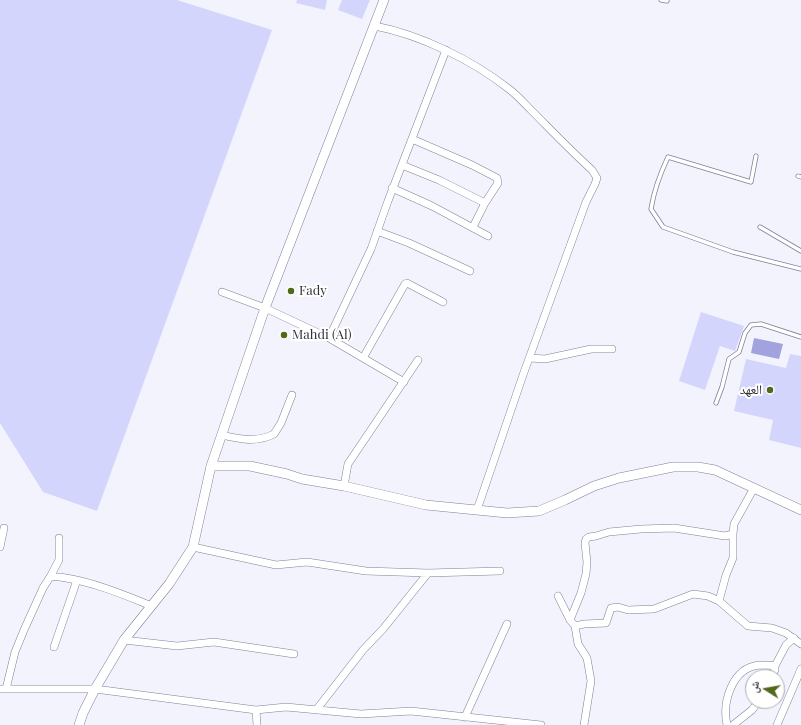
<!DOCTYPE html>
<html>
<head>
<meta charset="utf-8">
<style>
  body { margin:0 }
  #map { position:relative; width:801px; height:725px; overflow:hidden; background:#f3f3fe; font-family:"Playfair Display","Noto Naskh Arabic",serif }
  canvas { display:block }
  .north { position:absolute; left:745px; top:669px; width:40px; height:40px; box-sizing:border-box; background:#fff; border:1px solid #acacb0; border-radius:50%; rotate:281deg; font-size:11px; font-weight:700; line-height:16px; text-align:center; color:#2f3039 }
  .north::after { content:''; display:block; margin:auto; width:14px; height:18px; background:#50691a; clip-path:polygon(50% 0,100% 100%,50% 72%,0 100%) }
</style>
</head>
<body>
<div id="map">
<canvas width="801" height="725"></canvas>
<div class="north">ش</div>
</div>
<script>
const ctx = document.querySelector('canvas').getContext('2d');
ctx.lineJoin = 'round';
function paint(path, color) {
  ctx.fillStyle = color;
  ctx.fill(path, 'evenodd');
}
function trace(path, color, width, dash) {
  ctx.strokeStyle = color;
  ctx.lineWidth = width;
  ctx.lineCap = dash ? 'butt' : 'round';
  ctx.setLineDash(dash || []);
  ctx.stroke(path);
}
function write(font, color, halo, rows, align = 'center') {
  ctx.font = font + ' "Playfair Display","Noto Naskh Arabic",serif';
  ctx.lineWidth = 4;
  ctx.setLineDash([]);
  ctx.textBaseline = 'middle';
  ctx.strokeStyle = halo;
  ctx.fillStyle = color;
  for (const [text, x, y, turn = 0] of rows) {
    ctx.save();
    ctx.translate(x, y);
    ctx.rotate((+turn || 0) * Math.PI / 180);
    ctx.textAlign = isNaN(turn) ? turn : align;
    if (halo) ctx.strokeText(text, 0, 0);
    ctx.fillText(text, 0, 0);
    ctx.restore();
  }
}
paint(new Path2D(`
  M 0,0 L 177,0 L 272,30 L 97,511 L 43,492 L 0,423 Z
  M 297,0 L 327,0 L 325,10 L 296,3 Z
  M 342,0 L 370,0 L 362,19 L 338,10 Z
  M 701,312 L 744,326 L 735,351 L 720,346 L 705,390 L 679,381 Z
  M 790,354 L 801,356 L 801,448 L 769,440 L 773,420 L 734,411 L 746,359 L 786,368 Z`), '#d4d5fc');
paint(new Path2D(`
  M 754,338 L 783,344 L 779,359 L 751,353 Z`), '#a1a2de');
const service = new Path2D(`
  M 661,0 L 667,1
  M 756,156 L 751,182 L 668,157 C 660,174 654,190 651,209 L 663,227 L 733,252 L 801,269
  M 798,176 L 801,177
  M 760,227 L 801,251
  M 716,403 L 722,387 L 729,359 L 739,352 L 745,333 L 751,325 L 761,324 L 801,337`);
const minor = new Path2D(`
  M 375,26 C 421,35 472,60 509,89 C 517,95 524,103 531,110 C 551,130 571,151 592,170 L 597,178 L 595,184 L 586,202 L 523,375 L 477,510
  M 402,165 L 439,180 L 485,203 L 498,183 L 497,178 L 472,165 L 412,139
  M 392,188 L 432,206 L 488,236
  M 473,227 L 485,203
  M 377,231 L 409,243 L 470,271
  M 222,292 L 265,308 L 329,338 L 404,382
  M 329,338 L 371,249 L 388,201 L 446,50
  M 363,358 L 405,284 L 407,283 L 443,302
  M 530,358 L 545,359 L 591,349 L 612,349
  M 221,435 C 239,439 256,443 274,434 L 281,423 L 292,395
  M 344,486 L 348,464 L 418,360
  M 0,547 L 4,528
  M 193,547 L 276,565 L 307,562 L 366,571 L 428,573 L 500,571
  M 50,577 L 59,560 L 59,538
  M 558,596 L 570,620 L 575,626 L 578,644 L 587,658 L 591,681 L 584,725
  M 719,601 L 726,575 L 733,558 L 733,534 L 734,524 L 754,488
  M 570,620 L 581,593 L 586,574 L 587,562 L 585,543 L 586,539 L 589,537 L 596,536 L 609,532 L 641,529 L 674,528 L 725,536 L 733,534
  M 575,626 L 584,624 L 606,623 L 611,608 L 618,607 L 628,610 L 654,609 L 693,594 L 708,596 L 719,601 L 748,626 L 772,628 L 786,633 L 801,644
  M 124,640 L 177,646 L 214,642 L 294,654
  M 54,647 L 77,580
  M 771,677 L 775,670 L 775,666
  M 0,689 L 95,689 L 256,710 L 286,707 L 361,714 L 411,711 L 541,725
  M 6,689 L 15,652 L 24,630 L 43,588 L 50,577 C 56,576 61,577 66,578 C 96,583 124,595 152,606
  M 317,709 L 363,650 L 383,629 L 428,573
  M 256,710 L 257,725
  M 465,717 L 507,624
  M 727,725 C 722,702 732,668 759,665 C 764,665 770,665 775,666 L 786,645 L 794,638
  M 733,725 L 752,710 L 759,701
  M 777,725 L 801,669`);
const tertiary = new Path2D(`
  M 211,466 L 250,466 L 287,474 L 302,479 L 344,486 L 426,505 L 507,513 L 539,511 L 565,500 L 594,486 L 619,478 L 673,467 L 698,467 L 715,470 L 801,510
  M 79,725 L 83,713 L 95,689 L 124,640 L 169,584 L 193,547 L 211,466 L 265,308 L 384,0`);
trace(service, '#7f8096', 5);
trace(minor, '#7f8096', 8);
trace(tertiary, '#7f8096', 10);
trace(service, '#fff', 3.5);
trace(minor, '#fff', 7);
trace(tertiary, '#fff', 9);
for (const [x, y, r, color] of [
  [291,291,4,"#50691a"],
  [284,335,4,"#50691a"],
  [770,390,4,"#50691a"]
]) {
  const dot = new Path2D();
  dot.arc(x, y, r, 0, 2 * Math.PI);
  ctx.fillStyle = color;
  ctx.fill(dot);
  trace(dot, '#fff', 1.5);
}
write('13px', '#2f3039', '#fff', [
  ["Fady",299,291],
  ["Mahdi (Al)",292,335],
  ["العهد",762,390,"right"]
], 'left');
</script>
</body>
</html>
